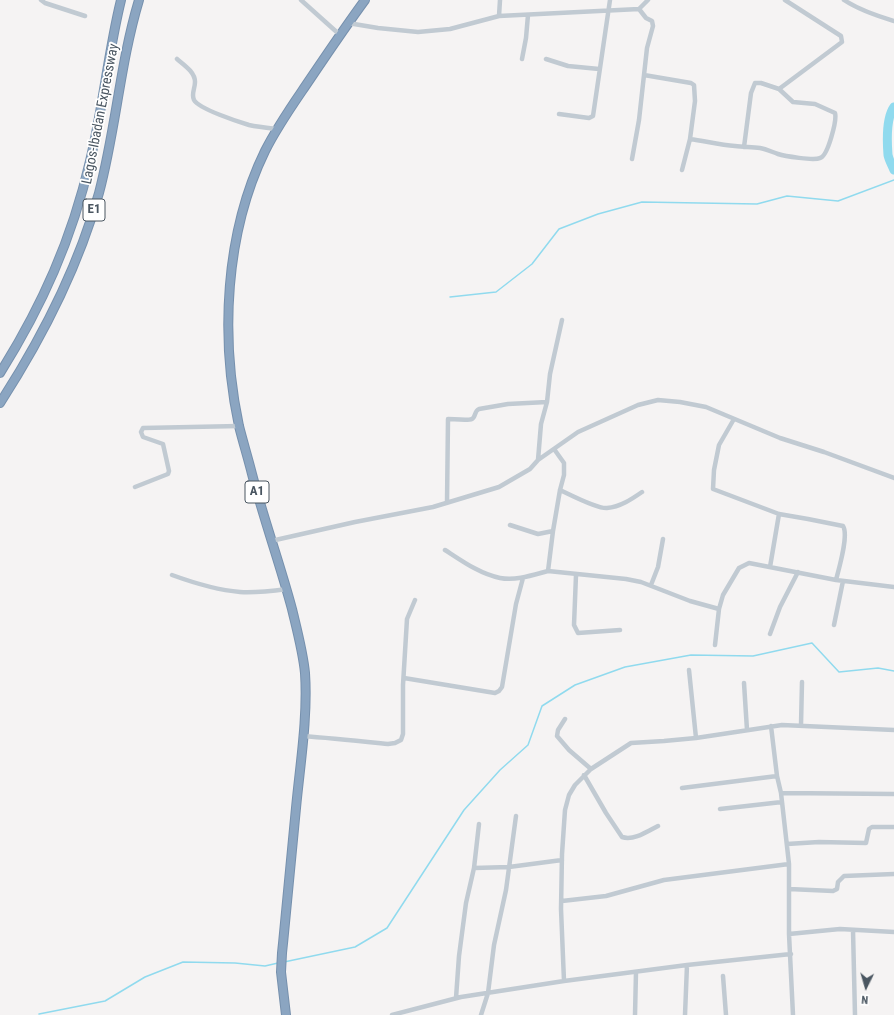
<!DOCTYPE html>
<html>
<head>
<meta charset="utf-8">
<style>
  body { margin:0 }
  #map { position:relative; width:894px; height:1015px; overflow:hidden; background:#f5f3f3; font-family:"Roboto Condensed",sans-serif }
  canvas { display:block }
  .north { position:absolute; left:846px; top:967px; width:40px; height:40px; -webkit-text-stroke:3px #fff; paint-order:stroke; rotate:185deg; font-size:11px; font-weight:700; line-height:16px; text-align:center; color:#4a5661 }
  .north::after { content:''; display:block; margin:auto; width:14px; height:18px; background:#4a5661; clip-path:polygon(50% 0,100% 100%,50% 72%,0 100%) }
</style>
</head>
<body>
<div id="map">
<canvas width="894" height="1015"></canvas>
<div class="north">N</div>
</div>
<script>
const ctx = document.querySelector('canvas').getContext('2d');
ctx.lineJoin = 'round';
function trace(path, color, width, dash) {
  ctx.strokeStyle = color;
  ctx.lineWidth = width;
  ctx.lineCap = dash ? 'butt' : 'round';
  ctx.setLineDash(dash || []);
  ctx.stroke(path);
}
function write(font, color, halo, rows, align = 'center') {
  ctx.font = font + ' "Roboto Condensed",sans-serif';
  ctx.lineWidth = 3.5;
  ctx.setLineDash([]);
  ctx.textBaseline = 'middle';
  ctx.strokeStyle = halo;
  ctx.fillStyle = color;
  for (const [text, x, y, turn = 0] of rows) {
    ctx.save();
    ctx.translate(x, y);
    ctx.rotate((+turn || 0) * Math.PI / 180);
    ctx.textAlign = isNaN(turn) ? turn : align;
    if (halo) ctx.strokeText(text, 0, 0);
    ctx.fillText(text, 0, 0);
    ctx.restore();
  }
}
trace(new Path2D(`
  M 450,297 L 496,292 L 532,264 L 559,229 L 598,214 L 642,202 L 757,204 L 787,196 L 838,201 L 894,180
  M 284,962 L 355,947 L 387,928 L 464,810 L 500,770 L 528,745 L 542,706 L 575,685 L 625,667 L 691,655 L 753,656 L 812,643 L 839,672 L 878,668 L 894,671
  M 39,1014 L 105,1001 L 145,977 L 183,962 L 235,963 L 265,966 L 278,963`), '#90daee', 1.5);
trace(new Path2D(`
  M 894,107 C 886,118 887,142 888,155 C 889,160 892,165 894,170`), '#90daee', 9);
const highway = new Path2D(`
  M 0,373 C 42,306 72,239 90,161 C 103,108 108,53 121,0
  M 0,403 C 42,338 78,268 99,193 C 116,129 120,63 139,0
  M 286,1015 L 281,972 L 282,953 C 287,905 291,857 296,808 C 300,765 308,717 305,673 C 303,652 297,630 292,609 C 280,564 264,520 252,474 C 248,458 243,442 239,426 C 220,337 225,233 265,151 C 276,129 289,110 302,91 C 323,60 343,30 365,0`);
trace(highway, '#7690ad', 10);
trace(new Path2D(`
  M 41,0 L 45,3 L 85,16
  M 301,0 L 340,35
  M 844,0 C 859,10 877,16 894,21
  M 639,9 L 646,18 L 652,21 L 653,26 L 647,48 L 644,75 L 691,83 L 694,85 L 695,101 L 690,139 L 682,170
  M 499,16 L 500,0
  M 348,23 L 378,28 L 418,32 L 450,29 L 499,16 L 639,9 L 648,0
  M 177,59 C 184,65 195,72 195,82 C 195,89 191,94 194,100 C 199,109 239,122 249,125 C 258,127 268,128 277,129
  M 522,59 L 526,38 L 528,15
  M 546,59 L 568,66 L 599,69
  M 779,89 L 842,42 L 841,36 L 785,0
  M 559,114 L 589,118 L 593,116 L 610,0
  M 690,139 C 705,141 720,145 735,146 C 744,147 752,147 760,148 C 766,149 772,152 778,154 C 784,156 814,161 820,158 C 828,156 837,120 835,113 L 815,104 L 793,102 L 779,89 L 761,83 L 755,83 L 751,93 L 744,147
  M 632,159 L 639,120 L 644,75
  M 734,419 L 719,445 L 714,470 L 713,489 L 779,514 L 808,519 L 843,526 C 849,535 839,568 836,580
  M 554,449 L 564,463 L 564,475 L 560,490 L 553,531 L 548,571 L 626,579 L 641,582 L 690,601 L 719,609 L 723,595 L 739,568 L 749,563 L 836,580 L 894,587
  M 538,460 L 541,424 L 547,402 L 550,374 L 562,320
  M 135,487 L 168,474 L 169,471 L 163,444 L 143,437 L 141,432 L 143,428 L 239,426
  M 560,490 C 571,495 597,509 607,508 C 620,507 632,499 642,492
  M 447,503 L 448,419 C 453,419 468,421 472,419 C 476,417 474,411 479,409 L 508,404 L 547,402
  M 510,525 L 538,534 L 553,531
  M 271,541 L 355,522 L 433,507 L 499,487 L 530,469 L 538,460 L 578,432 L 638,405 L 658,400 L 680,402 L 706,407 L 780,438 L 824,452 L 894,478
  M 445,550 C 462,561 480,574 500,578 C 516,581 533,575 548,571
  M 770,567 L 779,514
  M 172,575 C 194,583 216,590 240,592 C 256,593 272,591 287,589
  M 576,575 L 574,625 L 578,633 L 620,630
  M 651,585 L 658,567 L 663,539
  M 834,625 L 843,581
  M 770,634 L 780,607 L 798,572
  M 715,645 L 719,609
  M 689,670 L 696,738
  M 404,678 L 495,693 L 499,691 L 502,687 L 516,604 L 523,578
  M 744,683 L 747,730
  M 565,719 L 558,730 L 557,736 L 569,750 L 591,769
  M 801,725 L 802,682
  M 771,726 L 777,776 L 781,793 L 789,864 L 789,934 L 793,1015
  M 302,736 C 331,738 359,741 388,744 L 395,743 L 401,740 L 403,734 L 403,685 L 407,619 L 415,600
  M 584,775 L 606,813 L 622,837 C 634,841 648,831 658,826
  M 682,788 L 777,776
  M 781,793 L 894,794
  M 720,809 L 782,802
  M 787,844 L 819,842 L 866,843 L 869,829 L 872,827 L 894,827
  M 474,868 L 509,867 L 562,860
  M 789,889 L 833,891 L 837,889 L 838,882 L 844,876 L 894,874
  M 562,901 L 606,896 L 664,880 L 789,864
  M 853,930 L 855,1015
  M 789,934 L 840,929 L 894,932
  M 723,976 L 726,1015
  M 564,981 L 561,909 L 562,854 L 565,810 L 569,795 L 575,785 L 591,769 L 631,743 L 664,741 L 696,738 L 782,725 L 894,730
  M 456,998 L 459,956 L 466,903 L 474,868 L 479,824
  M 392,1015 L 461,997 L 564,981 L 687,965 L 791,954
  M 481,1015 L 488,993 L 494,945 L 506,890 L 516,816
  M 635,1015 L 636,972
  M 685,1015 L 687,965`), '#c1cad2', 4.5);
trace(highway, '#8ba5c1', 8);
for (const [x, y, w] of [
  [94,210,22],
  [257,492,24]
]) {
  const box = new Path2D();
  box.roundRect(x - w / 2, y - 11, w, 22, 3);
  ctx.fillStyle = '#fff';
  ctx.fill(box);
  trace(box, '#4a5661', 1);
}
write('bold 13px', '#4a5661', null, [
  ["E1",94,210],
  ["A1",257,492]
]);
write('14px', '#4a5661', '#fff', [
  ["Lagos-Ibadan Expressway",101,114,-79]
]);
</script>
</body>
</html>
